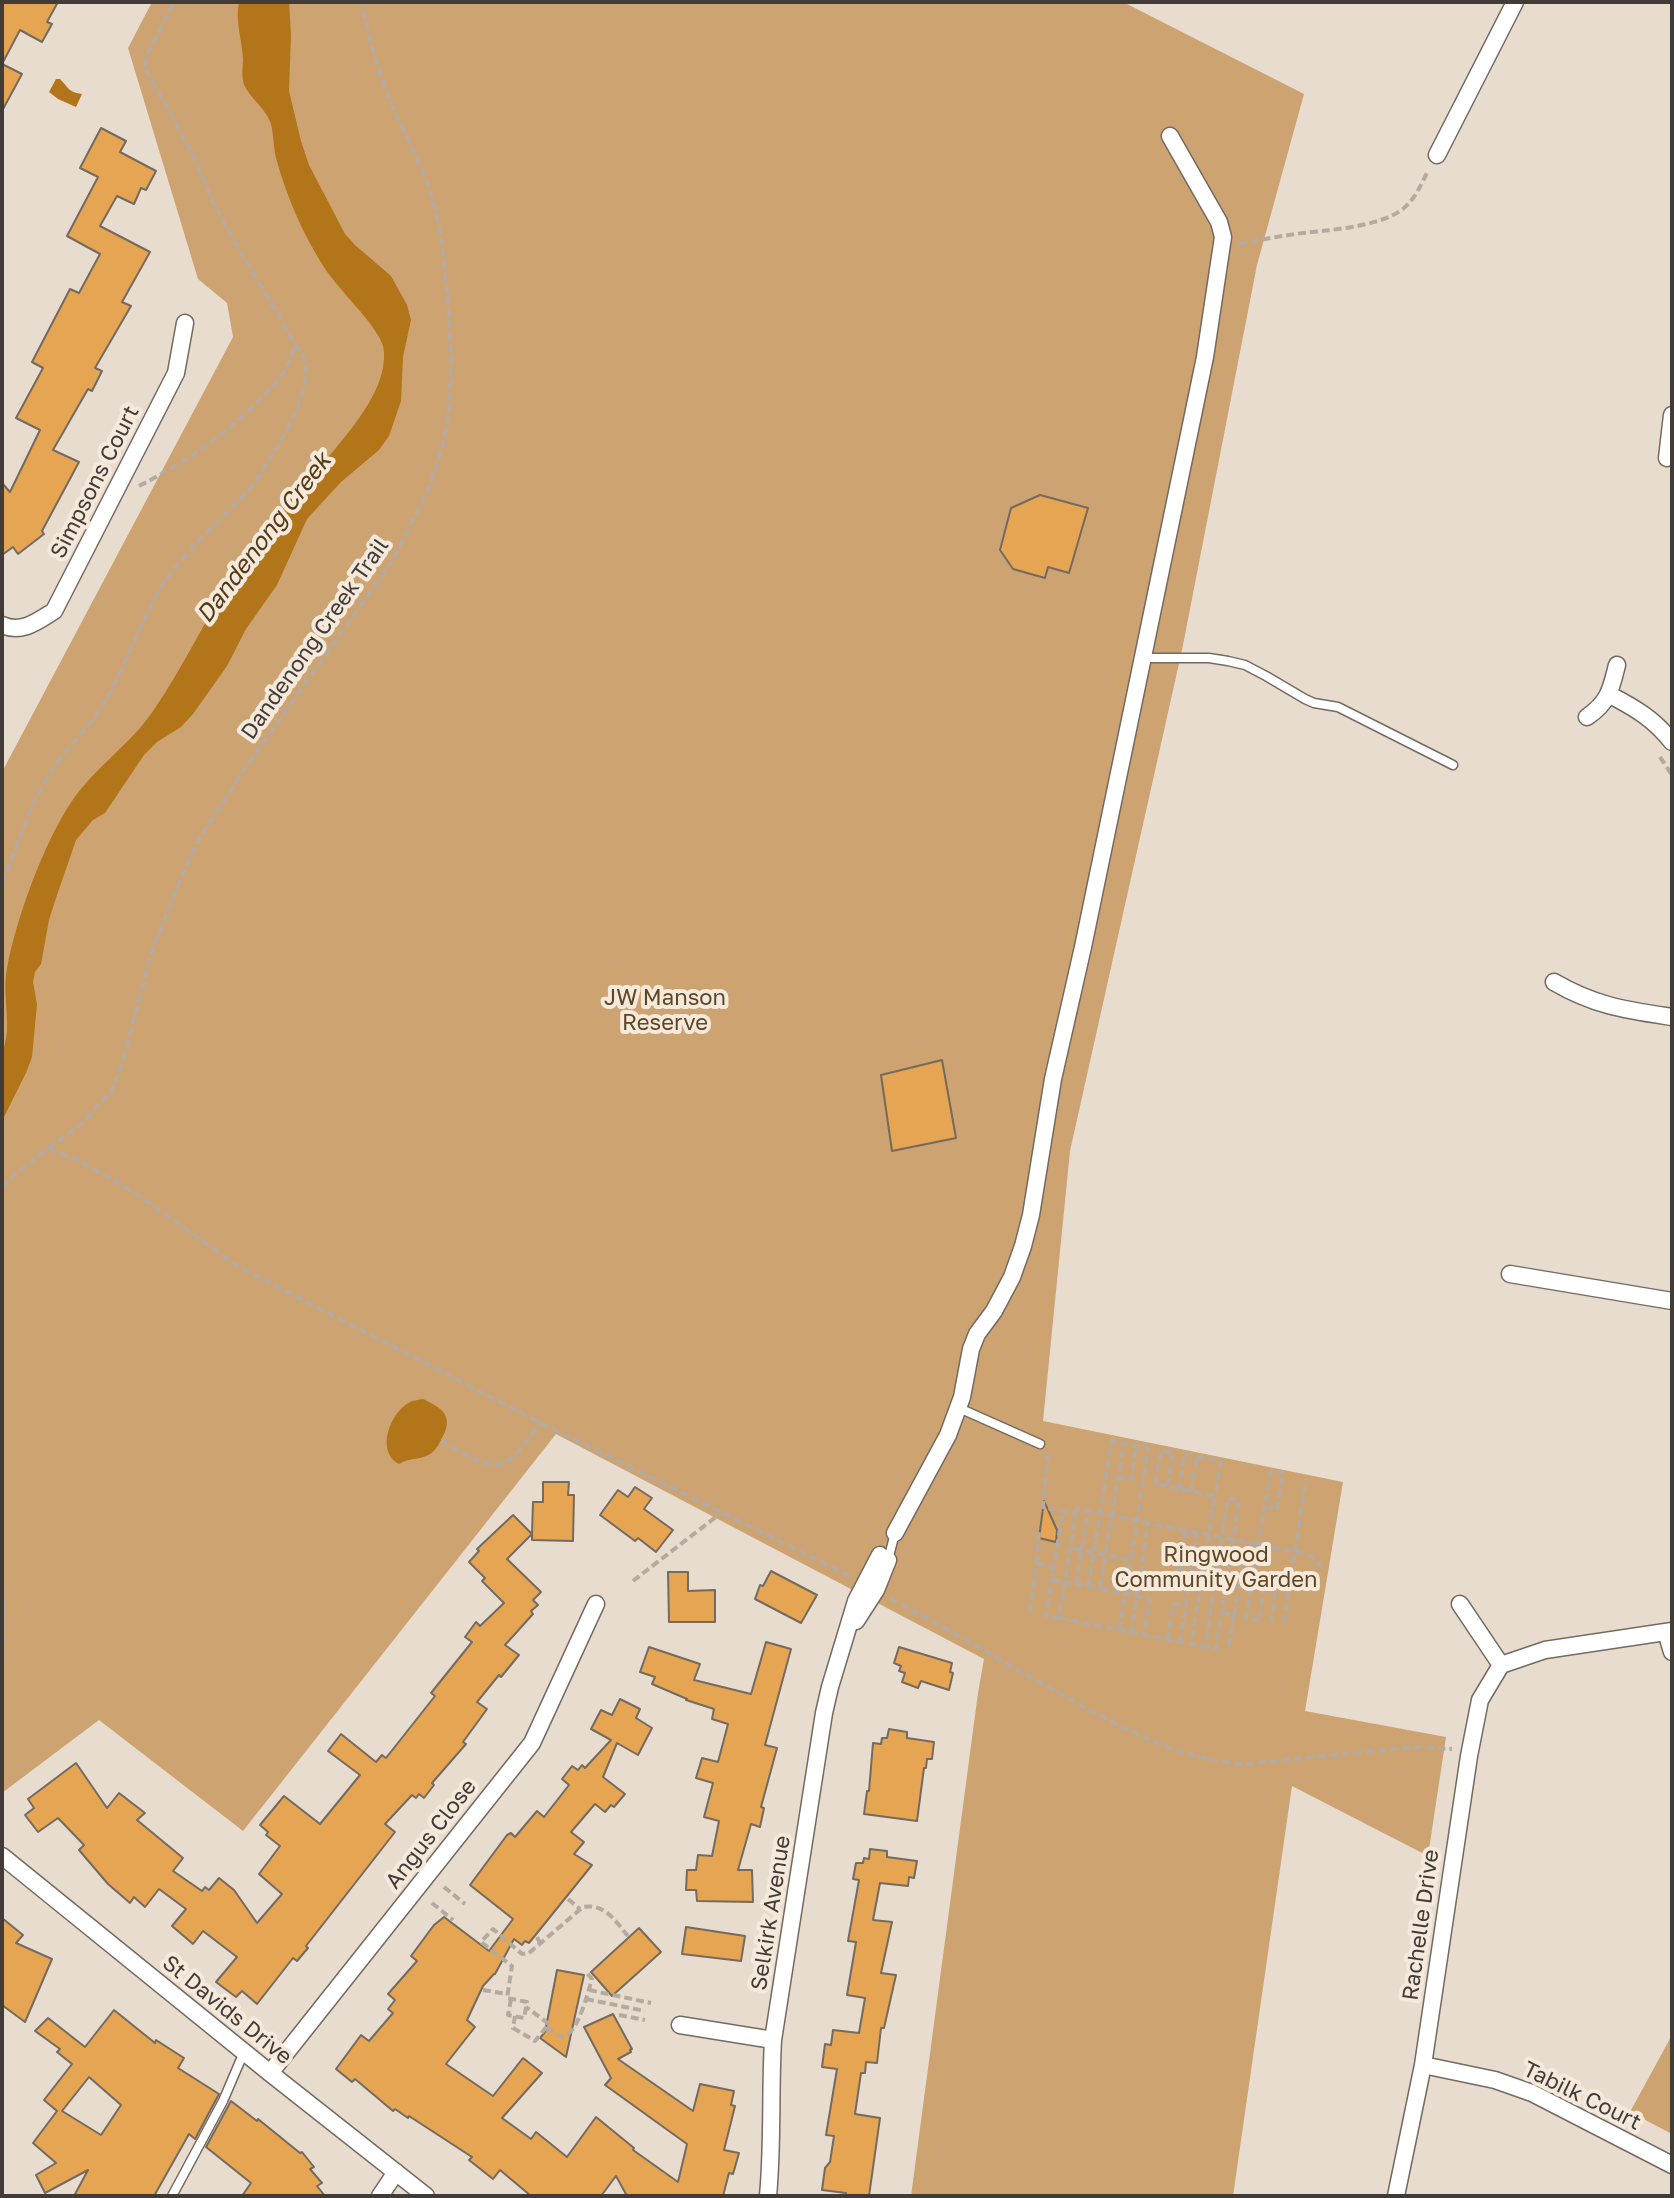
<!DOCTYPE html>
<html>
<head>
<meta charset="utf-8">
<style>
  body { margin:0 }
  #map { position:relative; width:1674px; height:2198px; overflow:hidden; background:#e8dccf; font-family:"Golos Text",sans-serif }
  canvas { display:block }
  .frame { position:absolute; inset:0; border:4px solid #413c37; pointer-events:none }
</style>
</head>
<body>
<div id="map">
<canvas width="1674" height="2198"></canvas>
<div class="frame"></div>
</div>
<script>
const ctx = document.querySelector('canvas').getContext('2d');
ctx.lineJoin = 'round';
function paint(path, color) {
  ctx.fillStyle = color;
  ctx.fill(path, 'evenodd');
}
function trace(path, color, width, dash) {
  ctx.strokeStyle = color;
  ctx.lineWidth = width;
  ctx.lineCap = dash ? 'butt' : 'round';
  ctx.setLineDash(dash || []);
  ctx.stroke(path);
}
function write(font, color, halo, rows, align = 'center') {
  ctx.font = font + ' "Golos Text",sans-serif';
  ctx.lineWidth = 8;
  ctx.setLineDash([]);
  ctx.textBaseline = 'middle';
  ctx.strokeStyle = halo;
  ctx.fillStyle = color;
  for (const [text, x, y, turn = 0] of rows) {
    ctx.save();
    ctx.translate(x, y);
    ctx.rotate((+turn || 0) * Math.PI / 180);
    ctx.textAlign = isNaN(turn) ? turn : align;
    if (halo) ctx.strokeText(text, 0, 0);
    ctx.fillText(text, 0, 0);
    ctx.restore();
  }
}
paint(new Path2D(`
  M 152,2 L 1123,2 L 1304,94 L 1257,265 L 1182,650 L 1070,1151 L 1043,1421 L 1343,1482 L 1305,1711 L 1446,1737 L 1428,1856 L 1292,1786 L 1233,2196 L 911,2196 L 978,1693 L 984,1659 L 556,1434 L 243,1831 L 99,1720 L 2,1793 L 2,772 L 233,337 L 227,303 L 198,279 L 128,48 Z
  M 1672,2035 L 1672,2134 L 1630,2112 Z`), '#cda372');
paint(new Path2D(`
  M 239,2 L 289,2 L 291,35 L 289,91 L 301,141 L 309,165 L 345,234 L 355,245 L 391,276 L 407,305 L 411,320 L 403,357 L 401,401 L 389,436 L 379,450 L 341,482 L 307,519 L 277,585 L 246,629 L 227,666 L 193,714 L 181,727 L 157,742 L 144,755 L 105,813 L 93,820 L 76,840 L 57,895 L 49,920 L 41,964 L 35,972 L 33,982 L 37,1004 L 32,1057 L 26,1073 L 2,1121 C 2,1100 0,1078 2,1057 C 3,1049 6,1041 7,1032 C 8,1010 3,989 7,968 C 16,919 44,842 72,801 C 95,767 131,744 153,711 C 184,666 206,618 235,572 C 246,554 260,538 273,521 C 304,480 371,420 382,372 C 384,364 385,354 383,346 C 376,323 336,288 322,264 C 302,232 286,195 276,158 C 273,146 274,133 270,121 C 264,108 254,101 247,90 C 240,80 243,70 243,59 C 242,39 235,22 239,2 Z
  M 56,79 L 60,79 C 69,88 68,92 82,94 L 76,107 L 58,99 L 49,92 Z
  M 423,1399 C 443,1408 454,1417 442,1438 C 439,1444 436,1450 430,1454 C 422,1460 411,1457 399,1464 C 375,1452 390,1412 410,1402 C 414,1400 419,1400 423,1399 Z`), '#b27519');
const building = new Path2D(`
  M 2,2 L 58,2 L 47,22 L 52,24 L 42,42 L 20,30 L 2,64 Z
  M 2,64 L 22,74 L 2,111 Z
  M 101,128 L 126,141 L 120,152 L 156,171 L 146,190 L 141,188 L 134,204 L 117,196 L 100,226 L 150,252 L 122,302 L 131,306 L 95,368 L 102,371 L 92,391 L 88,389 L 53,450 L 79,462 L 42,531 L 44,534 L 18,554 L 13,547 L 2,555 L 2,483 L 10,492 L 40,430 L 16,418 L 43,368 L 32,362 L 70,289 L 79,293 L 100,254 L 67,236 L 98,177 L 80,168 Z
  M 1040,495 L 1088,508 L 1069,573 L 1048,567 L 1045,578 L 1013,569 L 1000,550 L 1011,508 Z
  M 942,1060 L 956,1138 L 892,1151 L 881,1075 Z
  M 543,1482 L 569,1482 L 568,1495 L 574,1495 L 573,1541 L 532,1540 L 532,1534 L 507,1559 L 541,1592 L 533,1600 L 538,1605 L 531,1611 L 533,1614 L 505,1645 L 519,1655 L 501,1677 L 499,1675 L 477,1702 L 487,1709 L 463,1742 L 466,1744 L 432,1783 L 434,1785 L 424,1798 L 419,1794 L 416,1798 L 412,1795 L 385,1824 L 395,1832 L 306,1946 L 308,1948 L 297,1961 L 293,1958 L 257,2004 L 242,1991 L 236,1997 L 216,1982 L 237,1957 L 203,1931 L 193,1944 L 172,1926 L 186,1909 L 159,1889 L 145,1907 L 134,1897 L 130,1903 L 108,1884 L 79,1850 L 84,1845 L 58,1818 L 38,1832 L 25,1815 L 34,1808 L 28,1799 L 76,1763 L 107,1808 L 119,1793 L 145,1813 L 137,1820 L 183,1858 L 173,1871 L 202,1891 L 205,1887 L 209,1890 L 219,1878 L 234,1890 L 257,1923 L 282,1894 L 259,1874 L 280,1846 L 266,1835 L 268,1832 L 260,1825 L 284,1796 L 320,1824 L 360,1775 L 328,1751 L 341,1734 L 376,1762 L 382,1755 L 386,1758 L 435,1696 L 431,1693 L 472,1642 L 465,1637 L 476,1622 L 480,1626 L 504,1603 L 482,1581 L 485,1578 L 469,1562 L 479,1551 L 477,1549 L 513,1515 L 532,1534 L 533,1502 L 543,1502 Z
  M 635,1487 L 652,1498 L 644,1509 L 673,1530 L 656,1552 L 638,1538 L 635,1541 L 600,1515 L 618,1490 L 628,1497 Z
  M 1044,1501 L 1057,1530 L 1056,1542 L 1039,1538 Z
  M 771,1571 L 817,1595 L 801,1623 L 755,1599 L 760,1585 L 763,1586 Z
  M 668,1572 L 688,1572 L 688,1591 L 715,1590 L 715,1622 L 669,1622 Z
  M 766,1642 L 791,1649 L 765,1745 L 777,1748 L 761,1807 L 764,1808 L 760,1827 L 751,1824 L 738,1870 L 752,1870 L 753,1902 L 697,1901 L 696,1890 L 686,1890 L 687,1870 L 696,1870 L 698,1855 L 712,1856 L 719,1821 L 704,1817 L 713,1783 L 696,1778 L 702,1758 L 718,1762 L 728,1724 L 712,1719 L 714,1709 L 686,1700 L 687,1699 L 652,1684 L 655,1677 L 640,1672 L 649,1647 L 700,1664 L 694,1680 L 751,1694 Z
  M 899,1647 L 952,1663 L 950,1672 L 953,1673 L 949,1690 L 921,1681 L 918,1688 L 902,1682 L 905,1673 L 899,1671 L 901,1666 L 894,1663 Z
  M 620,1699 L 640,1709 L 636,1718 L 652,1728 L 638,1755 L 617,1743 L 603,1777 L 625,1794 L 614,1807 L 611,1805 L 605,1812 L 595,1804 L 571,1832 L 584,1842 L 574,1854 L 592,1865 L 529,1943 L 525,1941 L 522,1945 L 514,1939 L 495,1974 L 494,1974 L 483,1986 L 467,2020 L 475,2027 L 446,2064 L 493,2096 L 523,2058 L 542,2073 L 502,2118 L 531,2139 L 536,2132 L 567,2157 L 596,2117 L 634,2148 L 633,2150 L 678,2182 L 687,2144 L 605,2085 L 611,2078 L 584,2027 L 613,2014 L 632,2049 L 630,2050 L 631,2052 L 618,2059 L 693,2111 L 700,2084 L 734,2091 L 731,2105 L 735,2106 L 724,2150 L 739,2153 L 733,2174 L 729,2173 L 723,2196 L 627,2196 L 616,2176 L 601,2196 L 531,2196 L 500,2170 L 493,2179 L 469,2160 L 472,2157 L 409,2116 L 408,2118 L 395,2109 L 393,2111 L 355,2079 L 352,2082 L 336,2069 L 361,2035 L 369,2041 L 393,2013 L 388,2009 L 395,2000 L 388,1994 L 417,1961 L 411,1956 L 434,1925 L 444,1917 L 489,1951 L 513,1919 L 470,1885 L 507,1835 L 511,1833 L 515,1837 L 537,1811 L 544,1817 L 569,1785 L 562,1779 L 572,1766 L 578,1770 L 582,1765 L 585,1768 L 611,1740 L 591,1729 L 601,1710 L 612,1715 Z
  M 889,1729 L 907,1732 L 907,1738 L 934,1742 L 932,1759 L 927,1759 L 926,1768 L 924,1768 L 917,1821 L 864,1814 L 867,1791 L 869,1791 L 873,1743 L 881,1744 L 882,1738 L 887,1738 Z
  M 870,1849 L 887,1851 L 887,1857 L 917,1861 L 914,1878 L 909,1877 L 908,1886 L 880,1883 L 873,1920 L 892,1922 L 881,1973 L 896,1975 L 884,2028 L 881,2028 L 877,2063 L 866,2062 L 865,2073 L 861,2073 L 855,2114 L 880,2118 L 869,2196 L 845,2196 L 846,2193 L 822,2190 L 825,2168 L 830,2162 L 834,2136 L 826,2135 L 837,2069 L 822,2067 L 825,2044 L 831,2045 L 833,2030 L 859,2033 L 865,1998 L 847,1995 L 856,1942 L 848,1941 L 859,1880 L 853,1879 L 856,1863 L 863,1863 L 864,1858 L 869,1859 Z
  M 2,1918 L 23,1935 L 16,1943 L 52,1959 L 25,2022 L 2,2005 Z
  M 686,1927 L 745,1936 L 741,1961 L 682,1954 Z
  M 639,1928 L 661,1952 L 612,1996 L 591,1972 Z
  M 557,1970 L 584,1975 L 566,2057 L 540,2038 L 545,2032 Z
  M 114,2010 L 155,2043 L 156,2040 L 184,2058 L 178,2068 L 219,2094 L 195,2139 L 189,2134 L 154,2196 L 74,2196 L 88,2170 L 45,2193 L 36,2175 L 56,2163 L 33,2143 L 57,2111 L 44,2100 L 72,2064 L 57,2052 L 60,2049 L 35,2031 L 48,2018 L 85,2047 ZM 89,2077 L 121,2105 L 101,2135 L 62,2111 Z
  M 231,2101 L 257,2121 L 258,2119 L 300,2153 L 302,2152 L 314,2167 L 310,2169 L 322,2183 L 317,2186 L 325,2196 L 242,2196 L 251,2183 L 206,2147 Z`);
paint(building, '#e5a553');
trace(building, '#746a5f', 2);
const lane = new Path2D(`
  M 1143,658 L 1209,658 L 1228,661 L 1245,665 L 1266,676 L 1305,699 L 1314,703 L 1338,707 L 1453,765
  M 959,1408 L 1040,1444
  M 888,1560 L 895,1533
  M 172,2196 L 223,2101 L 244,2052`);
const street = new Path2D(`
  M 1437,155 L 1515,2
  M 1667,458 L 1672,415
  M 2,625 C 22,634 38,621 54,611 L 176,373 L 185,323
  M 1610,695 C 1635,708 1654,719 1672,742
  M 1587,717 C 1609,702 1611,689 1617,665
  M 1554,982 C 1595,1006 1626,1010 1672,1017
  M 1510,1274 L 1672,1301
  M 895,1533 L 948,1435 L 962,1397 L 971,1349 L 977,1334 L 994,1311 L 1012,1277 L 1023,1246 L 1031,1215 L 1053,1079 L 1083,947 L 1205,357 L 1223,237 L 1219,222 L 1170,136
  M 1460,1604 L 1501,1665
  M 856,1621 L 876,1590 L 888,1560
  M 1666,1632 L 1672,1652
  M 2,1856 L 270,2073 L 426,2196
  M 680,2025 L 773,2040
  M 1423,2065 L 1495,2080 L 1532,2093 L 1672,2165
  M 270,2073 L 532,1743 L 596,1604
  M 380,2196 L 396,2172
  M 768,2196 C 773,2144 770,2092 773,2040 L 824,1713 L 830,1687 L 856,1601 L 880,1555
  M 1396,2196 L 1423,2065 L 1469,1756 L 1480,1700 L 1501,1665 L 1545,1650 L 1672,1631`);
trace(lane, '#746a5f', 11);
trace(street, '#746a5f', 19);
trace(new Path2D(`
  M 1239,244 C 1258,240 1276,237 1295,234 C 1325,230 1380,228 1404,208 C 1416,198 1421,184 1428,171
  M 139,486 C 184,463 224,436 260,400 C 267,392 275,385 281,377 C 288,366 292,355 296,343
  M 1660,757 L 1672,775
  M 2,883 C 18,846 29,805 52,771 C 68,745 92,725 107,698 C 130,658 143,611 171,573 C 194,542 225,518 250,488 C 260,475 268,461 277,447 C 290,425 314,382 303,357 L 232,237 L 213,202 L 193,155 L 147,71 L 145,62 L 147,55 L 174,2
  M 49,1149 L 76,1159 L 135,1193 L 239,1267 L 543,1424 L 850,1576
  M 2,1187 L 19,1171 L 82,1123 L 111,1092 L 123,1062 L 151,954 L 186,866 L 200,838 L 248,764 L 391,563 C 412,522 437,479 445,434 C 454,387 451,340 447,293 C 444,259 441,225 430,191 C 420,160 403,132 391,102 C 377,69 368,36 362,2
  M 441,1441 C 500,1473 500,1479 541,1422
  M 1048,1453 L 1043,1507 L 1076,1514 L 1059,1618 L 1046,1616 L 1063,1511
  M 1118,1477 L 1131,1480 L 1136,1445
  M 1167,1486 L 1173,1452 L 1161,1451 L 1155,1484 C 1175,1488 1195,1492 1215,1496 L 1191,1644
  M 1179,1489 L 1184,1454 L 1221,1461 L 1215,1496
  M 1191,1491 L 1197,1457
  M 1265,1507 L 1277,1509 L 1283,1472 L 1271,1471 L 1246,1618 L 1259,1621 L 1264,1586 L 1276,1588 L 1271,1621
  M 1076,1514 L 1077,1509 L 1302,1553 C 1313,1556 1321,1561 1321,1574
  M 1186,1531 L 1178,1568 L 1191,1571 L 1197,1533
  M 1037,1564 L 1039,1528
  M 1052,1580 L 1088,1586 L 1112,1441 L 1148,1448 L 1131,1560 L 1070,1548
  M 633,1581 L 721,1513
  M 1076,1584 L 1088,1512
  M 2,1586 L 4,1607 L 2,1667
  M 1088,1586 L 1150,1599 L 1143,1635
  M 1100,1588 L 1124,1443
  M 890,1598 C 940,1625 990,1654 1041,1683 C 1104,1718 1172,1760 1245,1764 L 1415,1747 L 1452,1749
  M 1030,1612 L 1037,1564 L 1054,1567
  M 1222,1613 L 1234,1615 L 1228,1650
  M 1234,1615 L 1246,1543
  M 1059,1618 L 1205,1647 L 1228,1498 L 1239,1501 L 1216,1649 L 1205,1647
  M 1284,1623 L 1306,1479
  M 1119,1630 L 1131,1560
  M 1131,1633 L 1148,1523
  M 1167,1640 L 1174,1604 L 1186,1606 L 1191,1571 L 1203,1573
  M 1180,1642 L 1186,1606
  M 444,1887 L 465,1904
  M 568,1899 L 580,1909
  M 432,1903 L 453,1920
  M 537,1937 L 541,1945
  M 483,1990 L 507,1994
  M 589,1990 L 651,2003
  M 511,1999 L 508,2015 L 524,2018 L 527,2002 L 507,1998 L 512,1966 L 481,1942 L 493,1929 L 522,1954 L 529,1953 L 583,1907 C 605,1903 615,1921 628,1936
  M 586,1999 L 645,2011
  M 619,2015 L 645,2020
  M 515,2016 L 513,2028 L 535,2041 L 549,2024 L 526,2007
  M 547,2027 C 551,2030 558,2038 564,2036 C 578,2033 588,1992 592,1979 L 587,1973`), '#b4aaa0', 4, [8, 4]);
trace(lane, '#fff', 8);
trace(street, '#fff', 16);
write('22px', '#413c37', '#f5e9dc', [
  ["Simpsons Court",95,482,-63],
  ["Dandenong Creek Trail",315,639,-55],
  ["Angus Close",431,1834,-52],
  ["Selkirk Avenue",771,1913,-81],
  ["Rachelle Drive",1421,1925,-82],
  ["St Davids Drive",227,2010,39],
  ["Tabilk Court",1582,2096,26]
]);
write('22px', '#604523', '#f5e9dc', [
  ["JW Manson",665,998],
  ["Reserve",665,1023],
  ["Ringwood",1216,1555],
  ["Community Garden",1216,1580]
]);
write('italic 24px', '#533916', '#f5e9dc', [
  ["Dandenong Creek",264,538,-53]
]);
</script>
</body>
</html>
